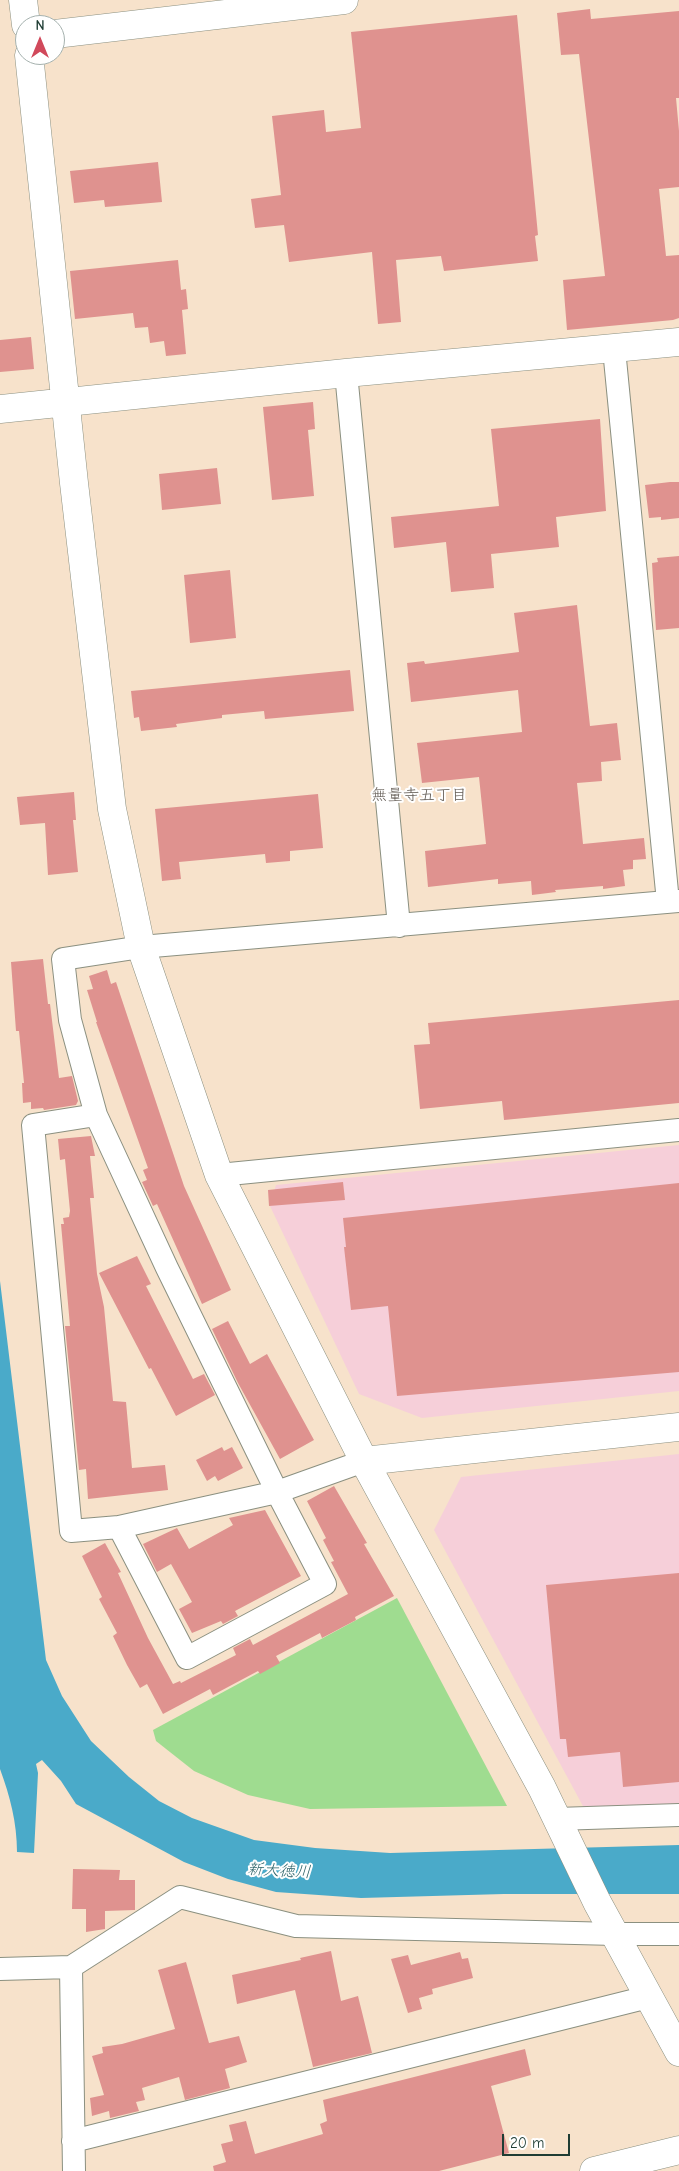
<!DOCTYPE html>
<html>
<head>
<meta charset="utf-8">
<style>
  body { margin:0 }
  #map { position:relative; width:679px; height:2171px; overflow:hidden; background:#f7e2cb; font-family:"Comic Neue",sans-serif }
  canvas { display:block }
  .north { position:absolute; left:15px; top:15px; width:50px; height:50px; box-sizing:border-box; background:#fff; border:1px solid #a5b1ae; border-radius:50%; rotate:0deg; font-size:14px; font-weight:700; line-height:20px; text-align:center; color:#1f3d34 }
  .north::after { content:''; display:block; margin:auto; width:18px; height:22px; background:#d1495b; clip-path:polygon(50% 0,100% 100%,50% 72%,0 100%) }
  .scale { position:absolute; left:502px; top:2134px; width:68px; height:22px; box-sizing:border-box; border:2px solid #1f3d34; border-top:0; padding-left:6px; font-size:15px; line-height:18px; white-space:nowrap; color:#1f3d34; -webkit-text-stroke:4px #fff; paint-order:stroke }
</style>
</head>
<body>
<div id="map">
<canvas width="679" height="2171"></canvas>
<div class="north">N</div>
<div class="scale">20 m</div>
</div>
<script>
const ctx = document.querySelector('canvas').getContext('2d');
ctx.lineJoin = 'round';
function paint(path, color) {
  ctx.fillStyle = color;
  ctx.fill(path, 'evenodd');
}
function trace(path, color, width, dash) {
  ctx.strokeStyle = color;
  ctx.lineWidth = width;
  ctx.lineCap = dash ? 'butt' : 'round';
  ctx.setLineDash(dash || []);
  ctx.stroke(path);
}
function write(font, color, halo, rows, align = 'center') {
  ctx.font = font + ' "Comic Neue","Klee One",sans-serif';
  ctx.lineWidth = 4;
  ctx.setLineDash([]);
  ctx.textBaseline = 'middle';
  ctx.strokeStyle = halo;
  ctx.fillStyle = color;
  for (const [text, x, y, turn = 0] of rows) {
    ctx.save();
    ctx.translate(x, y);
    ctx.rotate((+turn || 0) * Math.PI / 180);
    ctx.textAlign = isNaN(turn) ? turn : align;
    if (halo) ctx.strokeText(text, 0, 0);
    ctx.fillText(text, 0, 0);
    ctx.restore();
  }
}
paint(new Path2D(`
  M 679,1145 L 679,1391 L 422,1418 L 359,1394 L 270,1206 L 276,1185 Z
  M 679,1454 L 679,1806 L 584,1808 L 434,1530 L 461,1477 Z`), '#f6cfd9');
paint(new Path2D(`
  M 397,1598 L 507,1806 L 310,1809 L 248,1795 L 194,1771 L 156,1741 L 153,1730 Z`), '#9fdc90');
paint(new Path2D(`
  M 0,1281 L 46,1660 L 62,1696 L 91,1741 L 129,1777 L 159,1801 L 192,1818 L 254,1840 L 315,1848 L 390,1853 L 679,1845 L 679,1894 L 504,1894 L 361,1898 L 276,1892 L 228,1879 L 184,1862 L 76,1804 L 61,1781 L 42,1760 L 36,1764 L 38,1773 L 34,1853 L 17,1852 C 17,1823 10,1796 0,1769 Z`), '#4aaac9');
paint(new Path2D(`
  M 590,9 L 591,19 L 679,11 L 679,98 L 676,98 L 679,131 L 679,187 L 659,189 L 666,256 L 679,255 L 679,318 L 673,320 L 567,330 L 563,280 L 605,276 L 579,54 L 561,55 L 557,13 Z
  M 517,15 L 538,235 L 535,236 L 538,261 L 444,271 L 441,256 L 396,260 L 401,322 L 378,324 L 372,252 L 289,262 L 284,225 L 255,228 L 251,199 L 281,195 L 272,116 L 324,110 L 326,132 L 361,128 L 351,32 Z
  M 158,162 L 162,202 L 105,207 L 104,200 L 74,203 L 70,171 Z
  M 178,260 L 181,290 L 186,289 L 188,309 L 182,310 L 186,354 L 166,356 L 164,341 L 150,343 L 148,327 L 135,328 L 133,313 L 75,319 L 70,271 Z
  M 31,337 L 34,369 L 0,372 L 0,340 Z
  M 313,402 L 315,429 L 308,430 L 314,496 L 272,500 L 263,407 Z
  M 600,419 L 606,511 L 556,517 L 559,547 L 491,554 L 494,588 L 451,592 L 446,542 L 394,548 L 391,517 L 499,506 L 491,429 Z
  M 217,468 L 221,504 L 162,510 L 159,474 Z
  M 670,482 L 679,482 L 679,518 L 661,520 L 661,517 L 649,518 L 645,485 Z
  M 679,556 L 679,628 L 656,630 L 652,563 L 658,562 L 657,558 Z
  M 230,570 L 236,638 L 190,643 L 184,575 Z
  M 577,605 L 590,726 L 617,723 L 621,760 L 601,762 L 602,781 L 577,783 L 583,844 L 644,838 L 646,859 L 633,860 L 633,869 L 623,870 L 625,886 L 603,889 L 603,886 L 555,890 L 556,892 L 532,895 L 531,881 L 498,884 L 498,879 L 428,887 L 425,851 L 486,844 L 479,777 L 422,783 L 417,743 L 522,732 L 518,690 L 411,702 L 407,663 L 424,661 L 425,664 L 519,652 L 514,613 Z
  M 350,670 L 354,711 L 265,719 L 264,711 L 222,715 L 222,718 L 176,724 L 177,727 L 141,731 L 139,717 L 134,718 L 131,691 Z
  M 74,792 L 76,820 L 73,820 L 78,872 L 48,875 L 45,823 L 20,825 L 17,797 Z
  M 318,794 L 323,848 L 290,851 L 290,861 L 266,863 L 265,854 L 179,862 L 181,879 L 162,881 L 155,809 Z
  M 43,959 L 48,1004 L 50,1004 L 59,1078 L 72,1076 L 78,1101 L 76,1105 L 44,1110 L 43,1108 L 31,1109 L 31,1102 L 23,1103 L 22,1083 L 24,1083 L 19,1031 L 16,1031 L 11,962 Z
  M 107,970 L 111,984 L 116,982 L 184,1186 L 231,1290 L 202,1304 L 157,1204 L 153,1206 L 142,1182 L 147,1180 L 143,1170 L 148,1168 L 96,1022 L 97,1022 L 87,990 L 93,989 L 89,976 Z
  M 679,1000 L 679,1103 L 504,1120 L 502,1101 L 420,1109 L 414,1045 L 430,1044 L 428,1023 Z
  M 91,1136 L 95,1156 L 90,1156 L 94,1198 L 90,1198 L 97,1274 L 104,1307 L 113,1401 L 126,1402 L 132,1468 L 165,1465 L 168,1490 L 88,1499 L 86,1469 L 79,1470 L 65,1326 L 70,1326 L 61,1224 L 64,1224 L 63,1218 L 69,1217 L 70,1211 L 65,1159 L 60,1160 L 58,1139 Z
  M 343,1182 L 345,1200 L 269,1206 L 268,1190 Z
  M 679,1183 L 679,1372 L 397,1396 L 388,1306 L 351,1310 L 344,1247 L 346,1247 L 343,1218 Z
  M 137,1256 L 151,1284 L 146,1286 L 193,1379 L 204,1374 L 215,1395 L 176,1416 L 151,1368 L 149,1369 L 99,1273 Z
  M 228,1321 L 250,1364 L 267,1354 L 314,1440 L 280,1459 L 238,1383 L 212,1329 Z
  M 222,1447 L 224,1451 L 232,1447 L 243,1468 L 218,1481 L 215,1476 L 207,1481 L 196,1460 Z
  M 334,1486 L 367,1543 L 364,1544 L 394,1596 L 355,1617 L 356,1620 L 322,1638 L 320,1633 L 276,1656 L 280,1663 L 260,1674 L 258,1671 L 213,1695 L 210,1689 L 163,1714 L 147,1684 L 140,1688 L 127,1665 L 113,1636 L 117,1633 L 99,1599 L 102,1597 L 82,1556 L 105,1543 L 121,1572 L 118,1573 L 148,1638 L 173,1684 L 180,1681 L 181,1683 L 236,1655 L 233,1648 L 250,1639 L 253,1645 L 348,1594 L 331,1562 L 334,1561 L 323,1540 L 326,1538 L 307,1501 Z
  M 265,1510 L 301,1576 L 235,1611 L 238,1616 L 223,1624 L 221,1621 L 192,1633 L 179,1609 L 192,1602 L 171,1564 L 157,1572 L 143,1544 L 177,1528 L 189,1549 L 233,1525 L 229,1518 Z
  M 679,1573 L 679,1782 L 623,1787 L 620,1752 L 568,1757 L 566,1739 L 560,1739 L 546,1585 Z
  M 73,1869 L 120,1870 L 119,1880 L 135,1880 L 135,1910 L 105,1911 L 105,1929 L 86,1932 L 86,1909 L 72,1909 Z
  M 331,1951 L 341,2001 L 358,1996 L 372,2053 L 313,2067 L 295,1990 L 237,2004 L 232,1975 L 301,1960 L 300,1958 Z
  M 460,1952 L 462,1959 L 468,1958 L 473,1978 L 432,1989 L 433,1994 L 419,1998 L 422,2009 L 408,2013 L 391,1959 L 408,1955 L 411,1965 Z
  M 186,1962 L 209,2043 L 239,2036 L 247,2062 L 225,2069 L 230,2088 L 185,2100 L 179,2077 L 142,2088 L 145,2100 L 136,2102 L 139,2111 L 110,2118 L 109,2111 L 92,2116 L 90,2098 L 104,2095 L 92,2056 L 103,2053 L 102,2047 L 122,2044 L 175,2029 L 158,1970 Z
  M 525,2049 L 531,2075 L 491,2086 L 509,2153 L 439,2171 L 214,2171 L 213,2166 L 226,2162 L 221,2144 L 233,2141 L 229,2125 L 246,2121 L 255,2154 L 323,2134 L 320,2124 L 327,2121 L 323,2100 Z`), '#df928f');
const street = new Path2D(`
  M 614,349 L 668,902
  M 346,373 L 399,926
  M 96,1115 L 33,1125 L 71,1531 L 119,1527
  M 219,1175 L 679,1130
  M 364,1461 L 277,1492 L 167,1268 L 96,1115 L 70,1020 L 63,959 L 141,947 L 679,901
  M 277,1492 L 325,1584 L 187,1658 L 119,1527 Z
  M 557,1819 L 679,1815
  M 0,1969 L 71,1967
  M 73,2141 L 648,1997
  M 74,2171 L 71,1967 L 180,1897 L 296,1926 L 615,1934 L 679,1934`);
const secondary = new Path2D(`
  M 23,0 L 26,25
  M 55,34 L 344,0
  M 29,55 L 74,483 L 112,809 L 141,947 L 219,1175 L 364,1461 L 542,1788 L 597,1902 L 679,2052
  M 0,409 L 346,373 L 679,342
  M 364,1461 L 679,1427
  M 594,2171 L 679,2150`);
trace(street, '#8b9080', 24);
trace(secondary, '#8b9080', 29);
trace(street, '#fff', 22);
trace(secondary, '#fff', 28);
write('16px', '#625b54', '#fff', [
  ["無量寺五丁目",419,795]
]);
write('italic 16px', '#2e6368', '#fff', [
  ["新大徳川",279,1871,3]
]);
</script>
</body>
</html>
